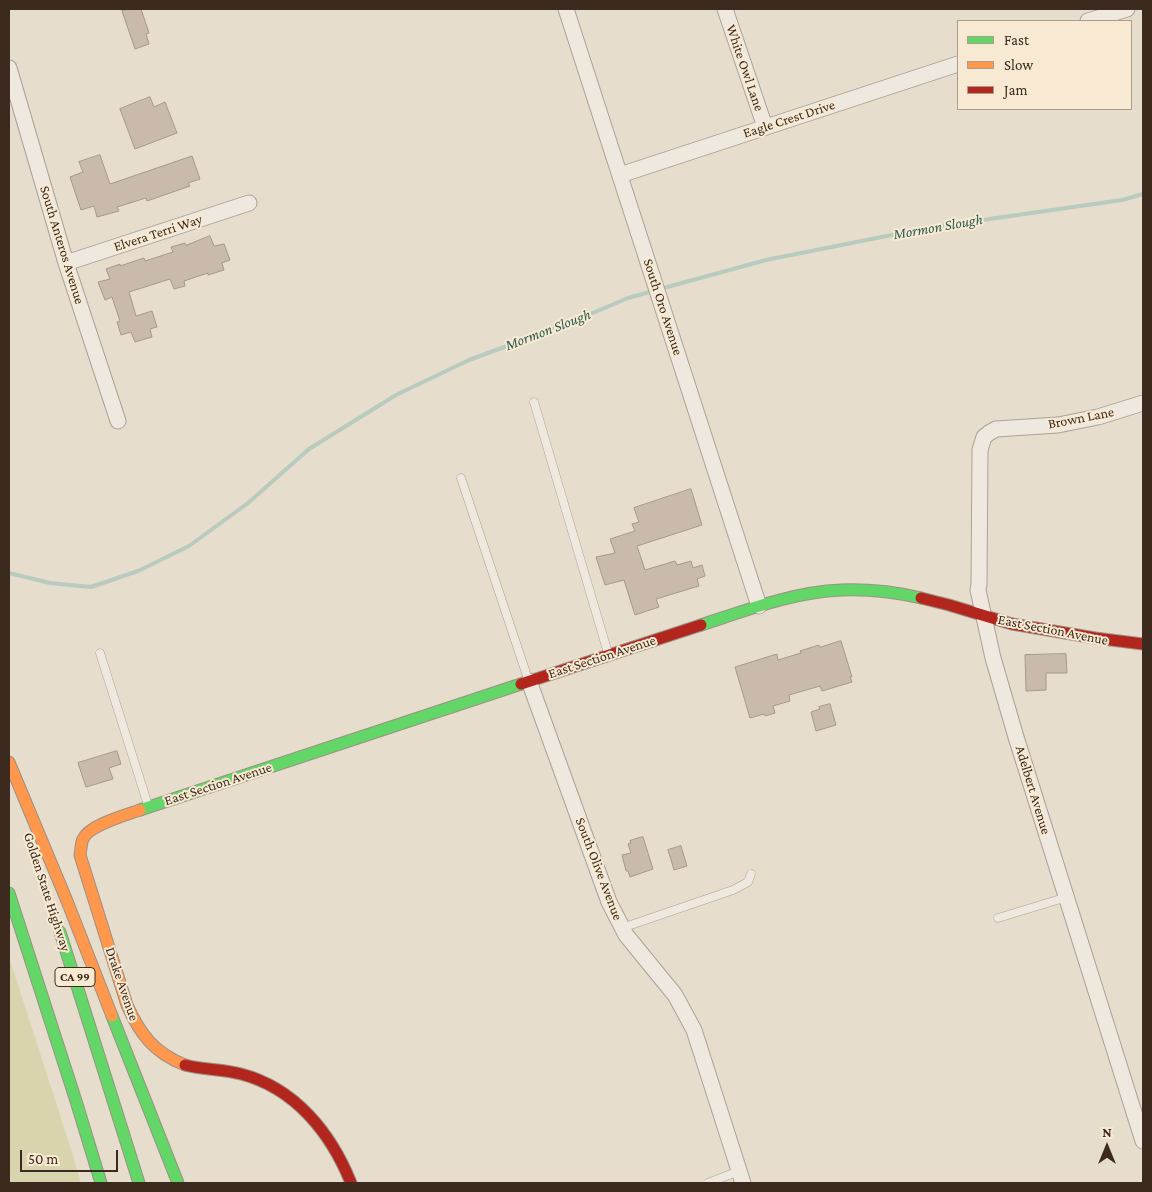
<!DOCTYPE html>
<html>
<head>
<meta charset="utf-8">
<style>
  body { margin:0 }
  #map { position:relative; width:1152px; height:1192px; overflow:hidden; background:#e6ddcc; font-family:"Crimson Pro",serif }
  canvas { display:block }
  .frame { position:absolute; inset:0; border:10px solid #3b2a1d; pointer-events:none }
  .legend { position:absolute; left:957px; top:20px; width:175px; height:90px; box-sizing:border-box; background:#f8ead2; border:1px solid #ac9d8a; margin:0; padding:6px 9px; list-style:none; font-size:15px; color:#3b2a1d }
  .legend li { display:flex; align-items:center; gap:10px; height:25px }
  .legend b { width:25px; border:1px solid #ac9d8a }
  .north { position:absolute; left:1082px; top:1122px; width:50px; height:50px; -webkit-text-stroke:4px #f8ead2; paint-order:stroke; rotate:0deg; font-size:14px; font-weight:700; line-height:20px; text-align:center; color:#3b2a1d }
  .north::after { content:''; display:block; margin:auto; width:18px; height:22px; background:#3b2a1d; clip-path:polygon(50% 0,100% 100%,50% 72%,0 100%) }
  .scale { position:absolute; left:20px; top:1150px; width:98px; height:22px; box-sizing:border-box; border:2px solid #3b2a1d; border-top:0; padding-left:6px; font-size:15px; line-height:18px; white-space:nowrap; color:#3b2a1d; -webkit-text-stroke:4px #f8ead2; paint-order:stroke }
</style>
</head>
<body>
<div id="map">
<canvas width="1152" height="1192"></canvas>
<div class="frame"></div>
<ul class="legend">
<li><b style="height:6px;background:#63d668"></b>Fast</li>
<li><b style="height:6px;background:#ff974d"></b>Slow</li>
<li><b style="height:6px;background:#b3261e"></b>Jam</li>
</ul>
<div class="north">N</div>
<div class="scale">50 m</div>
</div>
<script>
const ctx = document.querySelector('canvas').getContext('2d');
ctx.lineJoin = 'round';
function paint(path, color) {
  ctx.fillStyle = color;
  ctx.fill(path, 'evenodd');
}
function trace(path, color, width, dash) {
  ctx.strokeStyle = color;
  ctx.lineWidth = width;
  ctx.lineCap = dash ? 'butt' : 'round';
  ctx.setLineDash(dash || []);
  ctx.stroke(path);
}
function write(font, color, halo, rows, align = 'center') {
  ctx.font = font + ' "Crimson Pro",serif';
  ctx.lineWidth = 4;
  ctx.setLineDash([]);
  ctx.textBaseline = 'middle';
  ctx.strokeStyle = halo;
  ctx.fillStyle = color;
  for (const [text, x, y, turn = 0] of rows) {
    ctx.save();
    ctx.translate(x, y);
    ctx.rotate((+turn || 0) * Math.PI / 180);
    ctx.textAlign = isNaN(turn) ? turn : align;
    if (halo) ctx.strokeText(text, 0, 0);
    ctx.fillText(text, 0, 0);
    ctx.restore();
  }
}
paint(new Path2D(`
  M 9,957 L 72,1152 L 81,1183 L 9,1183 Z`), '#d8d5ae');
trace(new Path2D(`
  M 660,289 L 766,260 L 927,228 L 1122,200 L 1143,194
  M 9,573 L 50,583 L 91,587 L 138,571 L 189,546 L 248,503 L 309,449 L 396,395 L 469,360 L 567,324 L 628,298 L 653,291`), '#b8cbbe', 4);
const building = new Path2D(`
  M 130,9 L 141,9 L 149,33 L 146,34 L 149,44 L 135,49 L 122,11 Z
  M 150,97 L 154,107 L 165,102 L 177,133 L 135,149 L 120,109 Z
  M 100,155 L 110,184 L 192,156 L 200,179 L 188,183 L 190,186 L 147,201 L 146,198 L 117,207 L 119,211 L 97,217 L 94,206 L 81,210 L 70,177 L 83,172 L 79,162 Z
  M 210,236 L 214,246 L 224,244 L 230,260 L 222,263 L 224,270 L 208,275 L 208,273 L 184,281 L 185,286 L 174,289 L 170,279 L 129,292 L 136,316 L 152,311 L 157,327 L 150,329 L 152,337 L 135,342 L 131,332 L 121,335 L 117,322 L 120,321 L 112,297 L 105,300 L 98,282 L 110,279 L 106,269 L 120,264 L 120,266 L 144,258 L 145,261 L 173,252 L 171,247 L 185,243 L 186,245 Z
  M 691,489 L 702,525 L 637,546 L 645,570 L 675,561 L 677,565 L 691,561 L 693,568 L 702,565 L 705,576 L 697,579 L 699,586 L 656,599 L 659,607 L 635,615 L 624,580 L 605,585 L 596,557 L 615,553 L 610,539 L 635,531 L 632,524 L 639,522 L 634,508 Z
  M 841,641 L 852,677 L 850,677 L 852,682 L 822,691 L 820,686 L 789,695 L 790,701 L 773,706 L 775,713 L 765,716 L 764,714 L 750,718 L 735,667 L 777,654 L 778,660 L 801,653 L 800,651 L 819,645 L 820,647 Z
  M 1066,654 L 1067,673 L 1046,673 L 1046,690 L 1026,691 L 1025,655 Z
  M 830,704 L 836,725 L 816,731 L 811,712 L 820,709 L 819,707 Z
  M 117,751 L 121,764 L 109,768 L 113,779 L 86,787 L 78,763 Z
  M 641,837 L 643,837 L 653,869 L 630,877 L 628,871 L 626,871 L 622,855 L 631,853 L 628,844 L 631,843 L 630,841 Z
  M 681,846 L 687,866 L 674,870 L 668,850 Z`);
paint(building, '#cabaad');
trace(building, '#a6988b', 1);
const lane = new Path2D(`
  M 534,402 L 608,653
  M 461,478 L 528,679
  M 100,653 L 148,805
  M 998,918 L 1067,897
  M 622,928 L 733,890 L 748,882 L 751,874
  M 708,1183 L 739,1171`);
const street = new Path2D(`
  M 566,9 L 759,606
  M 725,9 L 765,127
  M 1088,21 L 1127,9
  M 9,68 L 66,263 L 118,421
  M 620,175 L 958,64
  M 66,263 L 249,203
  M 1143,403 L 1098,417 L 1058,425 L 996,429 L 989,433 L 984,437 L 980,450 L 979,584 L 978,590 L 993,658 L 1016,737 L 1143,1141
  M 529,681 L 609,902 L 626,935 L 675,995 L 694,1030 L 743,1183`);
const fast = new Path2D(`
  M 701,625 C 747,610 793,592 841,590 C 868,589 895,592 921,598
  M 140,810 L 521,684
  M 9,893 L 76,1101 L 101,1183
  M 60,932 L 139,1183
  M 112,1016 L 178,1183`);
const slow = new Path2D(`
  M 9,762 L 67,901 L 112,1016
  M 140,810 C 126,815 89,825 83,839 C 81,843 81,850 80,855 L 127,1005 C 140,1034 154,1053 185,1065`);
const jam = new Path2D(`
  M 921,598 L 949,605 L 1012,624 L 1095,638 L 1143,644
  M 521,684 L 701,625
  M 185,1065 C 203,1070 223,1069 241,1074 C 295,1088 331,1133 351,1183`);
trace(lane, '#aba296', 9);
trace(street, '#aba296', 17);
trace(fast, '#9b9185', 13);
trace(slow, '#9b9185', 13);
trace(jam, '#9b9185', 13);
trace(lane, '#eee8df', 8);
trace(street, '#eee8df', 15);
trace(fast, '#63d668', 11);
trace(slow, '#ff974d', 11);
trace(jam, '#b3261e', 11);
for (const [x, y, w] of [
  [75,977,40]
]) {
  const box = new Path2D();
  box.roundRect(x - w / 2, y - 9.5, w, 19, 4);
  ctx.fillStyle = '#f8ead2';
  ctx.fill(box);
  trace(box, '#3b2a1d', 1);
}
write('bold 12px', '#3b2a1d', null, [
  ["CA 99",75,977]
]);
write('14px', '#3b2a1d', '#f8ead2', [
  ["White Owl Lane",745,68,71],
  ["Eagle Crest Drive",789,119,-18],
  ["Elvera Terri Way",158,233,-18],
  ["South Anteros Avenue",62,245,73],
  ["South Oro Avenue",663,307,72],
  ["Brown Lane",1081,418,-11],
  ["East Section Avenue",1053,630,11],
  ["East Section Avenue",602,657,-18],
  ["East Section Avenue",218,784,-18],
  ["Adelbert Avenue",1033,790,73],
  ["South Olive Avenue",599,869,69],
  ["Golden State Highway",47,892,72],
  ["Drake Avenue",122,984,71]
]);
write('italic 15px', '#2b5b55', '#f8ead2', [
  ["Mormon Slough",938,227,-10],
  ["Mormon Slough",548,330,-21]
]);
</script>
</body>
</html>
